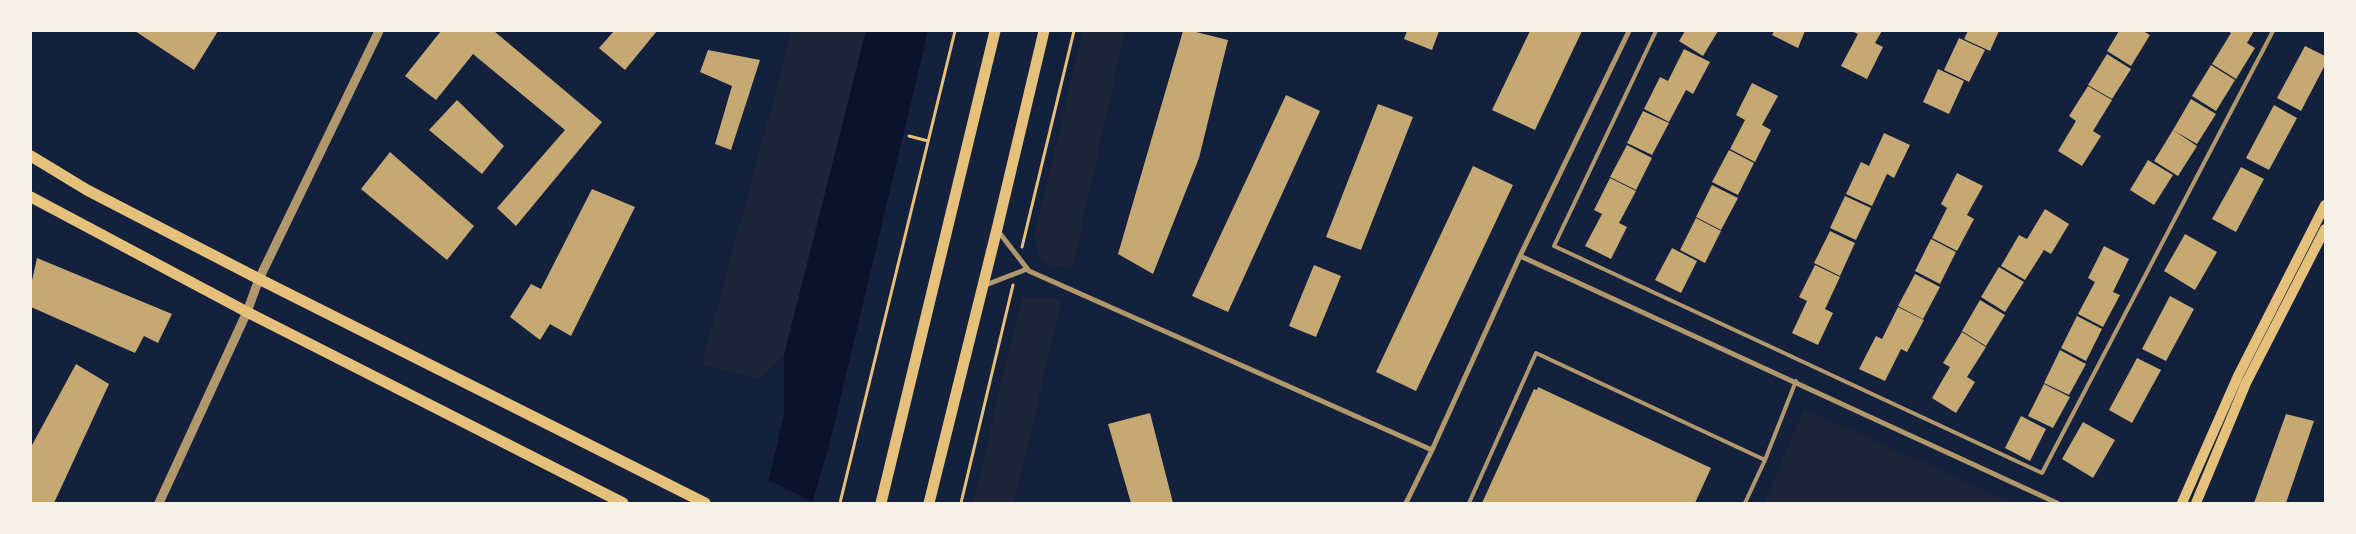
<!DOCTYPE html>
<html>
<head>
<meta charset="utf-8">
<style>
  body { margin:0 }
  #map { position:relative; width:2356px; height:534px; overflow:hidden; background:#14213d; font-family:"Space Grotesk",sans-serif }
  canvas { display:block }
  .frame { position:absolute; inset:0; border:32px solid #f6f1e7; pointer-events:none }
</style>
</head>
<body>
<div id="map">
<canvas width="2356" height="534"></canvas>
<div class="frame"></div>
</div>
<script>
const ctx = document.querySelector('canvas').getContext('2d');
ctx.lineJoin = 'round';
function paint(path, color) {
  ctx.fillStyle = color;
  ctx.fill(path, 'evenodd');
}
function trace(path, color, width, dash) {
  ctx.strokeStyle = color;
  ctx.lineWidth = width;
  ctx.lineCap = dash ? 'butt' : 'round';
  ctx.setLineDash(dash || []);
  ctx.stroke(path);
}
paint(new Path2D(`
  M 792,31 L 866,31 L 784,355 L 760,380 L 702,364 Z
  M 1083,31 L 1125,31 L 1072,269 L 1042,263 L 1034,239 Z
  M 1022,297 L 1062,299 L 1014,503 L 973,503 Z
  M 1804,409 L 2013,503 L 1764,503 Z`), '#1d2539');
paint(new Path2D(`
  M 866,31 L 928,31 L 829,446 L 812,503 L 763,503 L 784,415 L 784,355 Z`), '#0b132b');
paint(new Path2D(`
  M 766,479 L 815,503 L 761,503 Z`), '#14213d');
paint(new Path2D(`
  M 135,31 L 218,31 L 194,70 Z
  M 441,31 L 494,31 L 602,122 L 516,226 L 497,208 L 565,130 L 473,54 L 436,100 L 405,76 Z
  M 614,31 L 657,31 L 625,70 L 599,48 Z
  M 1183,31 L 1192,31 L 1228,40 L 1199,158 L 1153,274 L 1118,254 Z
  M 1407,31 L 1439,31 L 1432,50 L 1404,39 Z
  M 1530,31 L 1582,31 L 1535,130 L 1492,110 Z
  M 1685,31 L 1718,31 L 1703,56 L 1679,41 Z
  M 1774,31 L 1805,31 L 1798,48 L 1772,35 Z
  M 1851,31 L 1882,31 L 1875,43 L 1883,47 L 1867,79 L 1841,66 L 1858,34 Z
  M 1968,31 L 1999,31 L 1990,51 L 1964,39 Z
  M 2119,31 L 2143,31 L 2150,35 L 2131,66 L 2107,51 Z
  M 2227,31 L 2254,31 L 2247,43 L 2255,48 L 2236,79 L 2212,64 L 2231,33 Z
  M 1959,38 L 1985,50 L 1969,82 L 1944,70 Z
  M 2305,46 L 2325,56 L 2325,65 L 2301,111 L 2277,98 Z
  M 1684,49 L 1710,62 L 1693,94 L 1686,90 L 1669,122 L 1644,109 L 1660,77 L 1668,81 Z
  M 708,50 L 760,60 L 731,150 L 715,144 L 732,86 L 700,72 Z
  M 2107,54 L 2131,69 L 2112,99 L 2088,85 Z
  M 2211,65 L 2235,80 L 2216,111 L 2192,96 Z
  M 1938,69 L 1964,81 L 1949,114 L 1923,102 Z
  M 1752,83 L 1778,96 L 1762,125 L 1771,130 L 1755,162 L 1730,149 L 1745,120 L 1736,115 Z
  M 2088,86 L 2112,100 L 2093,131 L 2101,136 L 2082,166 L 2058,151 L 2076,121 L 2069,116 Z
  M 1286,95 L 1320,111 L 1228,312 L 1192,296 Z
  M 2191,99 L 2216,114 L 2197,144 L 2173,130 Z
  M 457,100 L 504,146 L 482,174 L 429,130 Z
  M 1378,104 L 1413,117 L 1361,250 L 1326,237 Z
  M 2274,105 L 2297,118 L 2269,170 L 2246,158 Z
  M 1643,111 L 1669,123 L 1652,155 L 1627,143 Z
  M 2173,130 L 2197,146 L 2178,176 L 2154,161 Z
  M 1884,133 L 1910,145 L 1894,178 L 1887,174 L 1872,206 L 1846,194 L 1861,162 L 1869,166 Z
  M 1627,145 L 1652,158 L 1636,190 L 1610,177 Z
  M 1729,150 L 1754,163 L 1738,195 L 1712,182 Z
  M 390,152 L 474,226 L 447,260 L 361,189 Z
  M 2148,160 L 2173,175 L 2154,205 L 2130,190 Z
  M 1473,166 L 1513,185 L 1416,391 L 1376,372 Z
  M 2241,167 L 2264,179 L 2236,232 L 2212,219 Z
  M 1957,173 L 1983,186 L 1967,215 L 1974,219 L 1957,251 L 1932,238 L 1947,208 L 1941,204 Z
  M 1610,178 L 1636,191 L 1619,223 L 1627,227 L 1611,259 L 1585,246 L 1602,214 L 1594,210 Z
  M 1712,185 L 1738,198 L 1721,230 L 1696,217 Z
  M 592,189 L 635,207 L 571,336 L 550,324 L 540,340 L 510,317 L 531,284 L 541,289 Z
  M 1845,196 L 1871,208 L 1856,240 L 1830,228 Z
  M 2045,209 L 2069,224 L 2051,254 L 2044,250 L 2025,280 L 2001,266 L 2019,235 L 2027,239 Z
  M 1696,218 L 1721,231 L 1705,263 L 1680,250 Z
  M 1830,231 L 1855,243 L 1840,276 L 1814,263 Z
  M 2185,234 L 2217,252 L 2195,290 L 2164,271 Z
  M 1931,239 L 1956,252 L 1940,284 L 1915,271 Z
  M 2104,246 L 2129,259 L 2113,292 L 2120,295 L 2103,327 L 2078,314 L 2095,282 L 2088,278 Z
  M 1672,248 L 1697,261 L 1681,293 L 1655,280 Z
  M 37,258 L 172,314 L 158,343 L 144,336 L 135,353 L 31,307 L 31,285 Z
  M 1314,265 L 1341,276 L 1316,337 L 1289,326 Z
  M 1815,265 L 1840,277 L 1825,309 L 1833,313 L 1818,345 L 1792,333 L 1807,301 L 1799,297 Z
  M 1999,267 L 2024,282 L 2005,312 L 1981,297 Z
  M 1915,274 L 1940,287 L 1923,319 L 1898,306 Z
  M 2170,296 L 2194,309 L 2166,361 L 2142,349 Z
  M 1980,300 L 2005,315 L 1986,346 L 1962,331 Z
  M 1898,307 L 1924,320 L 1907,352 L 1901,349 L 1885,381 L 1859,369 L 1876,336 L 1882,339 Z
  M 2077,316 L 2102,329 L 2086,361 L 2061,348 Z
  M 1962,332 L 1986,347 L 1967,377 L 1975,382 L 1956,413 L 1932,398 L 1950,367 L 1943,363 Z
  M 2060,350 L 2086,364 L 2069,395 L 2044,383 Z
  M 2137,358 L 2161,370 L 2132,423 L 2109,410 Z
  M 76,364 L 109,384 L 54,503 L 31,503 L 31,447 Z
  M 2044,384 L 2070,397 L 2053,428 L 2028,416 Z
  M 1538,387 L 1711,468 L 1695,503 L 1482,503 L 1534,389 L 1537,390 Z
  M 1150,413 L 1173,503 L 1131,503 L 1108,424 Z
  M 2286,414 L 2314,421 L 2286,503 L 2254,503 Z
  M 2021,416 L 2046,429 L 2030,461 L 2005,448 Z
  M 2083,422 L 2115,440 L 2093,478 L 2062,459 Z`), '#c6a872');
trace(new Path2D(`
  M 909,136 L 928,141
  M 1022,247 L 1074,31
  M 840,503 L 955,31
  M 961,503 L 1013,285`), '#e5c07b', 3);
trace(new Path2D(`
  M 1656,31 L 1554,246 L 2042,473 L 2273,31
  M 1469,503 L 1536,353 L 1765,460
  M 1745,503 L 1765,460 L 1796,381`), '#b1986c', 4);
trace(new Path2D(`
  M 998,231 L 1029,271 L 1432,450
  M 1520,256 L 2057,503
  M 983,286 L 1027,269
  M 1406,503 L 1432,450 L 1520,256 L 1629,31`), '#b1986c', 5);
trace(new Path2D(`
  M 159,503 L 247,312 L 259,279 L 379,31`), '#b1986c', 9);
trace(new Path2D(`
  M 2182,503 L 2238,376 L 2325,205
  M 2196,503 L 2246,383 L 2325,229`), '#e5c07b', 10);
trace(new Path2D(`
  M 31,156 L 87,190 L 259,279 L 705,503
  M 31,197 L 247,312 L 623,503
  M 881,503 L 995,31
  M 929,503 L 997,229 L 1044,31`), '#e5c07b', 11);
</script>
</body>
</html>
